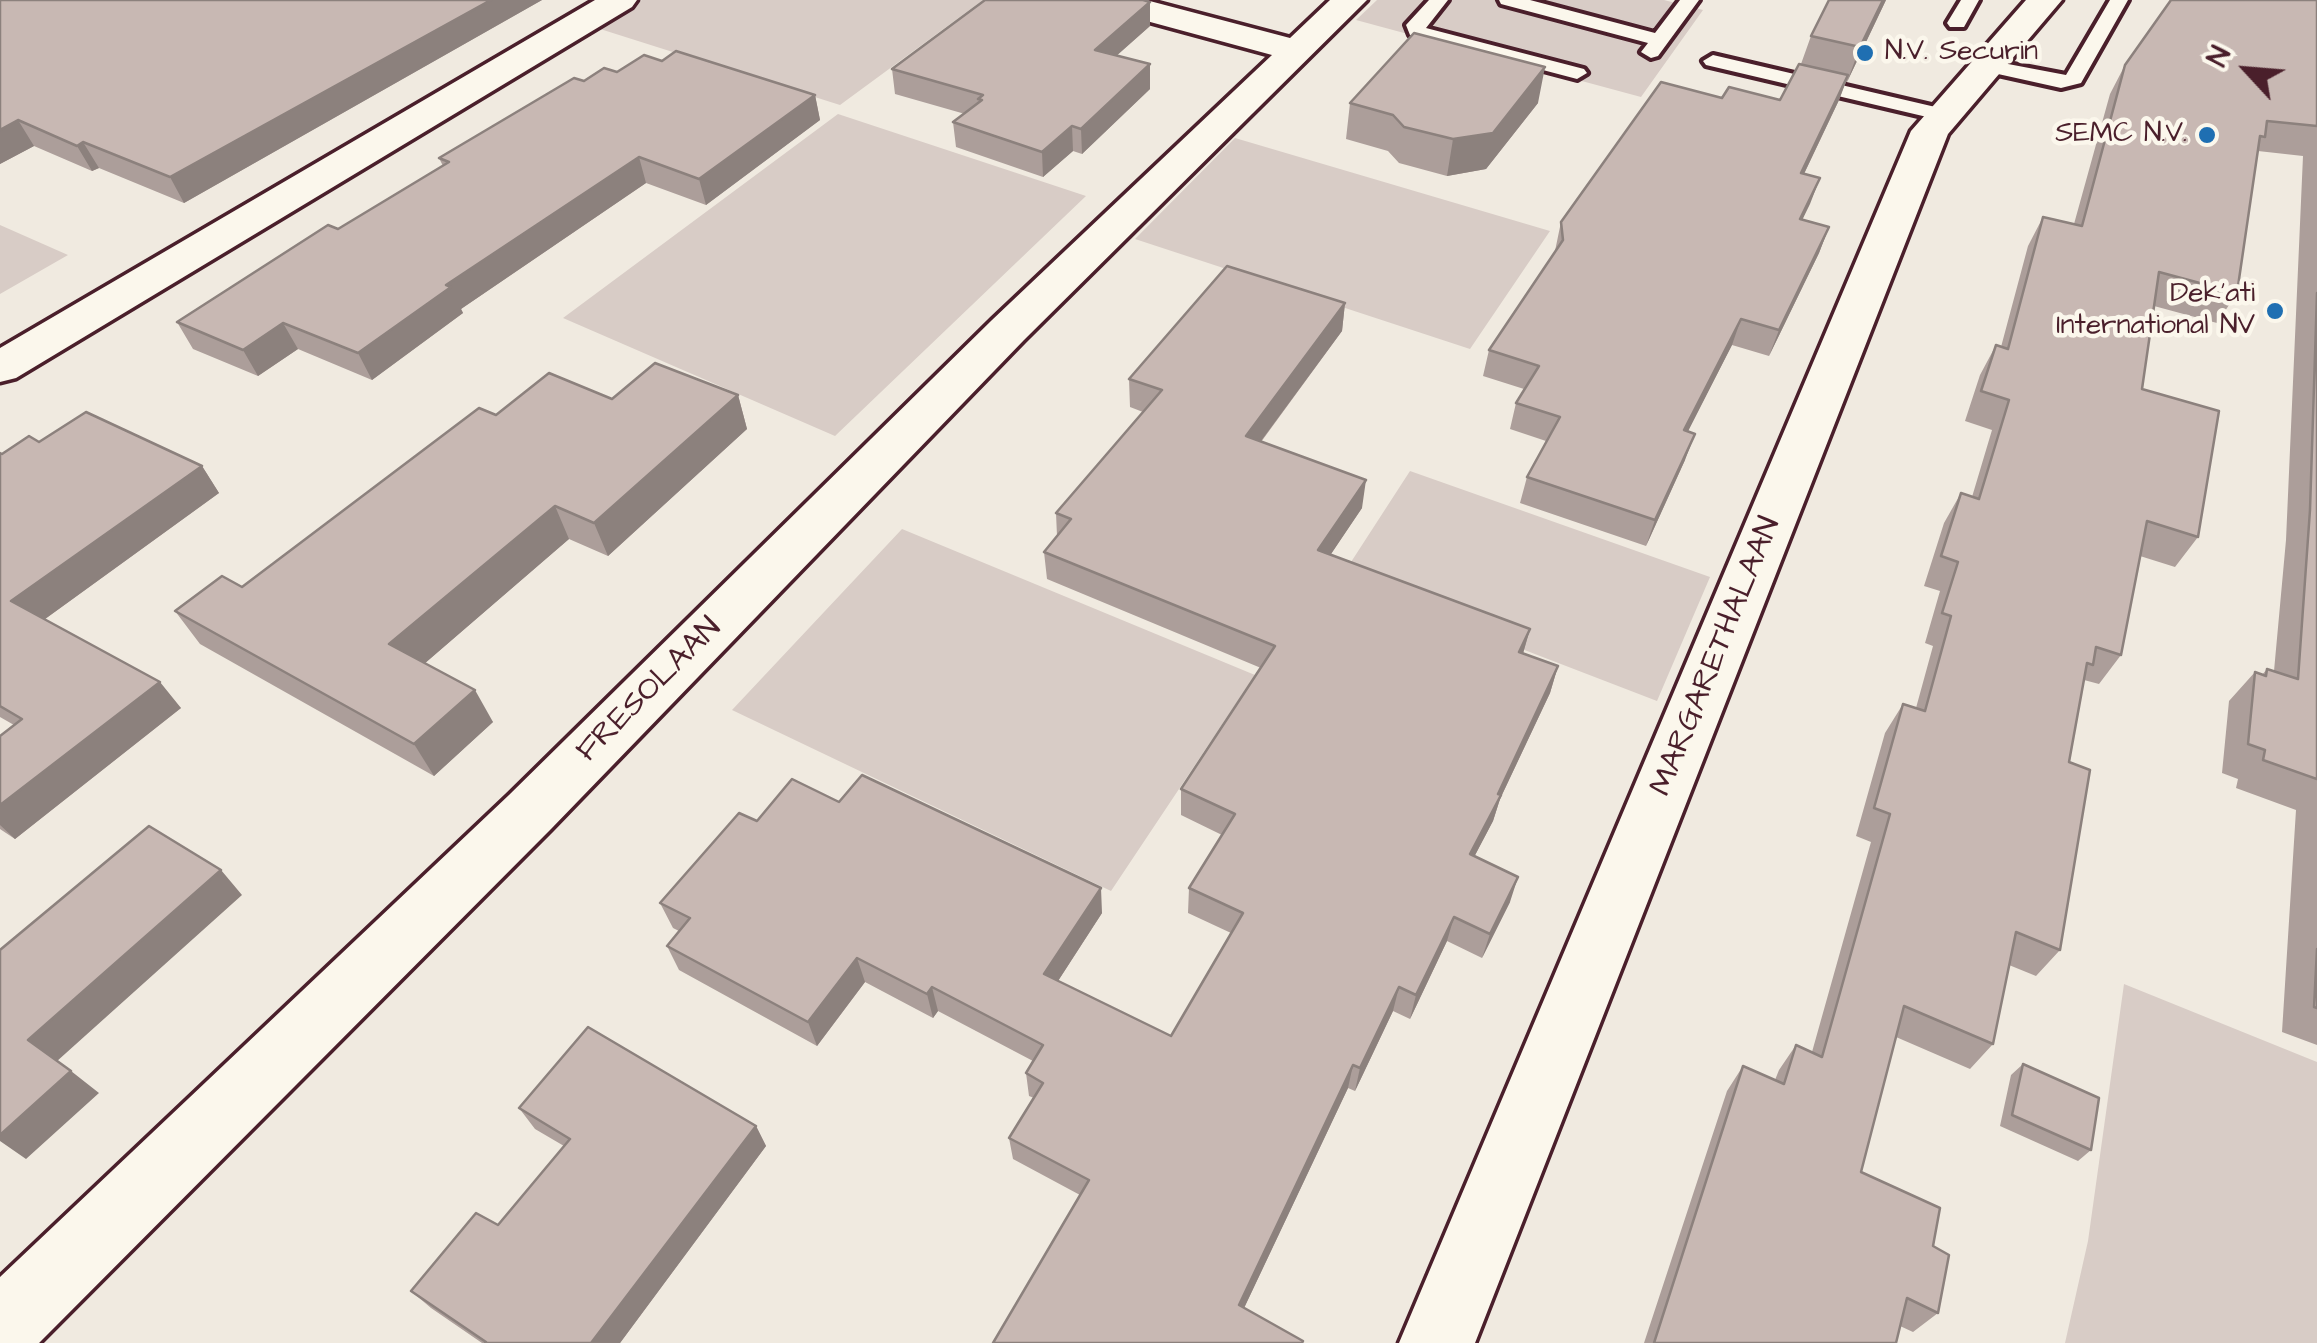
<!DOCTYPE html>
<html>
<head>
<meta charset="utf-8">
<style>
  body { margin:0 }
  #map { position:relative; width:2317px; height:1343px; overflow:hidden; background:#f0eae0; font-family:"Architects Daughter",sans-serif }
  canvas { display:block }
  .north { position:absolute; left:2197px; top:20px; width:100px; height:100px; -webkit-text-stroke:8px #fbf7ec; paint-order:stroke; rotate:296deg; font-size:28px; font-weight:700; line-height:40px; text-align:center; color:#4a1f2b }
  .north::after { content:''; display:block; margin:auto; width:35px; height:45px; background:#4a1f2b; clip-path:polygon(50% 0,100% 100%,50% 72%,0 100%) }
</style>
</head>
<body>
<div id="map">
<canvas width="2317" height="1343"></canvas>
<div class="north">N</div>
</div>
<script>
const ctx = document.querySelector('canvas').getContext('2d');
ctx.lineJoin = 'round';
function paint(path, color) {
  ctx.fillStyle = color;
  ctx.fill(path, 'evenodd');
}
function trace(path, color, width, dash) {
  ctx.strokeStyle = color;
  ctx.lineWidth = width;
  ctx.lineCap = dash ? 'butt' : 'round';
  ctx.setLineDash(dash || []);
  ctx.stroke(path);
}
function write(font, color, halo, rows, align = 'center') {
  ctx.font = font + ' "Architects Daughter",sans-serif';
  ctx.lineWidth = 9;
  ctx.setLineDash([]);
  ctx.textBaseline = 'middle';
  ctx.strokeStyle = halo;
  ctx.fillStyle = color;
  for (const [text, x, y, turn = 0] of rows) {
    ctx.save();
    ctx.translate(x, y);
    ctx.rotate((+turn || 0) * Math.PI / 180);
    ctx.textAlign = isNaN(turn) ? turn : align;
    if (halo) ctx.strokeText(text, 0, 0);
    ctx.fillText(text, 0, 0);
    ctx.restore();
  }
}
paint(new Path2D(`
  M 642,0 L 983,0 L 840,105 L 597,28 Z
  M 1377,0 L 1664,0 L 1703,10 L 1641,97 L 1356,20 Z
  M 838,114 L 1086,196 L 835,436 L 563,318 Z
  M 1235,138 L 1550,231 L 1470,349 L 1135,239 Z
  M 0,225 L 68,255 L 0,294 Z
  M 1410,471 L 1710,577 L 1657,701 L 1340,579 Z
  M 902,529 L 1255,675 L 1111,891 L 732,710 Z
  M 2124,984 L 2317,1062 L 2317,1343 L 2065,1343 L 2088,1241 Z`), '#d8ccc6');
const lane = new Path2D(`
  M 1429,0 L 1448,0 L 1426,28 L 1584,69 L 1587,73 L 1577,79 L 1410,35 L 1406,25 Z
  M 1499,0 L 1530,0 L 1655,33 L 1680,0 L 1699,0 L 1658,56 L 1651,58 L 1641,52 L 1648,43 L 1501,4 Z
  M 1961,0 L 1979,0 L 1964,27 L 1950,27 L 1947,23 Z
  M 2110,0 L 2128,0 L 2081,83 L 2061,88 L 1980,70 L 1977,66 L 1987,60 L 2066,75 Z
  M 1713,55 L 1944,109 L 1954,115 L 1944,121 L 1706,65 L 1703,61 Z`);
const street = new Path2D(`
  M 595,0 L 637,0 L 632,7 L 16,378 L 0,382 L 0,348 Z
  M 1090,0 L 1146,0 L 1290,38 L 1330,0 L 1367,0 L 1024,340 L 551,829 L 39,1343 L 0,1343 L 0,1277 L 509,795 L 992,320 L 1272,55 L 1095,7 Z
  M 2026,0 L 2062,0 L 1948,134 L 1475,1343 L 1399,1343 L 1911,131 Z`);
trace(lane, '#4a1f2b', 8);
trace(street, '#4a1f2b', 7);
paint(lane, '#fbf7ec');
paint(street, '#fbf7ec');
paint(new Path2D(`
  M 0,0 L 542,0 L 184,203 L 99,168 L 92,171 L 34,146 L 0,164 Z
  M 1829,0 L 1886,0 L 1847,82 L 1846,82 L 1839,100 L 1804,174 L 1820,178 L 1802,220 L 1829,227 L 1819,253 L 1769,356 L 1732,345 L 1687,432 L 1685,460 L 1646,546 L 1520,503 L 1527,477 L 1546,441 L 1510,429 L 1516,403 L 1524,389 L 1483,376 L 1489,350 L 1555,251 L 1561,222 L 1722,98 L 1780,100 L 1801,64 L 1811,36 Z
  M 2317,0 L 2317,1045 L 2282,1032 L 2296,810 L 2236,788 L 2238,779 L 2222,773 L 2229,701 L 2255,672 L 2262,675 L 2267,669 L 2274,671 L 2286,540 L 2303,156 L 2258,151 L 2237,293 L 2217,323 L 2154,306 L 2142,389 L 2198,537 L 2175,567 L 2140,556 L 2121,655 L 2099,684 L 2084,680 L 2069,762 L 2060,950 L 2036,976 L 2009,965 L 1993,1044 L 1970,1069 L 1896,1037 L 1861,1172 L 1933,1246 L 1938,1313 L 1913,1332 L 1900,1326 L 1896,1343 L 1644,1343 L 1727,1091 L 1743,1066 L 1775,1080 L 1779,1070 L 1796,1045 L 1812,1052 L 1871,842 L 1856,836 L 1885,733 L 1903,704 L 1916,708 L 1933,646 L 1925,643 L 1940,591 L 1924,586 L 1944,523 L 1961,493 L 1972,497 L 1992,430 L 1965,421 L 1980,375 L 1996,345 L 2001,347 L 2028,246 L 2043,217 L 2074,224 L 2110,94 L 2125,65 Z
  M 1150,26 L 1117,55 L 1150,64 L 1150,89 L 1082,154 L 1073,151 L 1043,177 L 956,147 L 953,122 L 965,114 L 895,94 L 892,69 Z
  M 662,61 L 815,95 L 820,120 L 706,205 L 646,183 L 461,309 L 463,313 L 372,380 L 298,349 L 258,376 L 193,349 L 177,322 L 338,229 L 443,166 L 439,158 L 584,81 Z
  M 1350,103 L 1538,103 L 1486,169 L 1447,176 L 1399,163 L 1388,151 L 1346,139 Z
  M 1345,303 L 1342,331 L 1261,442 L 1362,508 L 1330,555 L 1530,629 L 1523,653 L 1558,666 L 1550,693 L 1500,799 L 1493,821 L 1474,857 L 1510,902 L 1482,958 L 1447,941 L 1410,1019 L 1393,1011 L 1355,1091 L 1348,1088 L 1244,1308 L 993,1343 L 1080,1195 L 1013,1159 L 1009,1138 L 1034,1098 L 1029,1096 L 1026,1073 L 1033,1061 L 938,1011 L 933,1018 L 865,982 L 817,1046 L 679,970 L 667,946 L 679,931 L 673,928 L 660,903 L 757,821 L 839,802 L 1102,913 L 1058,981 L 1171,1036 L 1231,933 L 1188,913 L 1189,888 L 1222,835 L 1181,815 L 1181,789 L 1261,668 L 1047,579 L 1044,552 L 1057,536 L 1056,513 L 1143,412 L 1130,407 L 1129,379 Z
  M 738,395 L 747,429 L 608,556 L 569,539 L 425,663 L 493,722 L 434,776 L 200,644 L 175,611 L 242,587 L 496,415 L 612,399 Z
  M 39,442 L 202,466 L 219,493 L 45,619 L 181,708 L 15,839 L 0,829 L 0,736 L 14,725 L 0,717 L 0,453 L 2,454 Z
  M 2023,1064 L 2091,1150 L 2078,1161 L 2000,1126 L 2011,1075 Z
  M 519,1108 L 756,1126 L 766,1146 L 620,1343 L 482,1343 L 431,1308 L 411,1291 L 498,1225 L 564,1146 L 535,1129 Z`), '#ac9e9a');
paint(new Path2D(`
  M 491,0 L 542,0 L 184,203 L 170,177 Z
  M 1883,0 L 1886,0 L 1847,82 L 1860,47 Z
  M 1150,2 L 1150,26 L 1096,74 L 1095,50 Z
  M 1150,64 L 1150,89 L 1082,154 L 1081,129 Z
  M 1545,67 L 1538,103 L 1486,169 L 1447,176 L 1453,139 Z
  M 1848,75 L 1839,100 L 1792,199 L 1801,173 Z
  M 815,95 L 820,120 L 706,205 L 699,179 Z
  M 18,120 L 34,146 L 0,164 L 0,130 Z
  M 1072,126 L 1073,151 L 1043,177 L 1042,152 Z
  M 83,142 L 99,168 L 92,171 L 77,146 Z
  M 639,157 L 646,183 L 461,309 L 463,313 L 372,380 L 358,353 L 446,285 Z
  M 1820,178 L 1810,204 L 1790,245 L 1800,219 Z
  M 1829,227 L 1819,253 L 1769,356 L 1779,330 Z
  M 1345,303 L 1342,331 L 1244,464 L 1246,436 Z
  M 1741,319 L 1732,345 L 1675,457 L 1684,430 Z
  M 283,323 L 298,349 L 258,376 L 243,350 Z
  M 738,395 L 747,429 L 608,556 L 594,523 Z
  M 1695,434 L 1685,460 L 1646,546 L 1655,520 Z
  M 202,466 L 219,493 L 34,627 L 11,601 Z
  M 1366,480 L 1362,508 L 1315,578 L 1318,550 Z
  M 555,506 L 569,539 L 409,677 L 389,644 Z
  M 1530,629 L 1522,657 L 1519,652 Z
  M 1558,666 L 1550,693 L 1500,799 L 1493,821 L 1462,880 L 1470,854 Z
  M 160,682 L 181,708 L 15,839 L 0,825 L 0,805 Z
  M 475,690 L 493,722 L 434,776 L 414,744 Z
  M 221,870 L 242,895 L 56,1062 L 28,1040 Z
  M 1518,877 L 1510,902 L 1482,958 L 1490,934 Z
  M 1101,888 L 1102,913 L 1047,998 L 1044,974 Z
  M 1454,917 L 1447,941 L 1410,1019 L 1416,995 Z
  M 857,958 L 865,982 L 817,1046 L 808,1022 Z
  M 932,987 L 938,1011 L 933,1018 L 927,994 Z
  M 1399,987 L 1393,1011 L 1355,1091 L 1360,1068 Z
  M 1353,1065 L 1348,1088 L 1237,1323 L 1239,1305 Z
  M 71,1071 L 99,1093 L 26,1159 L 0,1141 L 0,1135 Z
  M 756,1126 L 766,1146 L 620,1343 L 591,1343 Z`), '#8c817d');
const building = new Path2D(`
  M 0,0 L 491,0 L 170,177 L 83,142 L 77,146 L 18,120 L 0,130 Z
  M 985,0 L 1143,0 L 1150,2 L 1095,50 L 1150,64 L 1081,129 L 1072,126 L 1042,152 L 953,122 L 982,100 L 978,99 L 983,95 L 892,69 Z
  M 1829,0 L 1883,0 L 1860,47 L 1811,36 Z
  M 2171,0 L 2317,0 L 2317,126 L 2267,121 L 2265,137 L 2260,136 L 2237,293 L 2159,272 L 2142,389 L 2219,411 L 2198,537 L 2147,521 L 2121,655 L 2096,647 L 2093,665 L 2087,663 L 2069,762 L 2090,770 L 2060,950 L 2016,932 L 1993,1044 L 1904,1006 L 1861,1172 L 1940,1208 L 1933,1246 L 1949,1255 L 1938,1313 L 1907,1298 L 1896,1343 L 1654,1343 L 1743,1066 L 1784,1084 L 1796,1045 L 1822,1057 L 1890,814 L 1874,808 L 1903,704 L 1925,711 L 1951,616 L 1942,613 L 1958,562 L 1941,556 L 1961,493 L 1979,499 L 2009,400 L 1981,391 L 1996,345 L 2008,349 L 2043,217 L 2082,226 L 2125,65 Z
  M 1414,33 L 1545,67 L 1493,133 L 1453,139 L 1404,127 L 1393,115 L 1350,103 Z
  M 676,51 L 815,95 L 699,179 L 639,157 L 446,285 L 451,287 L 358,353 L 283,323 L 243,350 L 177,322 L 328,225 L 338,229 L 449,162 L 439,158 L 574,78 L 584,81 L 604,68 L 617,72 L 644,55 L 662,61 Z
  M 1799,64 L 1848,75 L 1801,173 L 1820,178 L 1800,219 L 1829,227 L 1779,330 L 1741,319 L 1684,430 L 1695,434 L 1655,520 L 1527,477 L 1560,417 L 1516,403 L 1539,366 L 1489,350 L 1563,240 L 1561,222 L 1661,82 L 1722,98 L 1729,87 L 1780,100 Z
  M 1227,266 L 1345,303 L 1246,436 L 1366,480 L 1318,550 L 1530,629 L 1519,652 L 1558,666 L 1498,794 L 1501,795 L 1470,854 L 1518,877 L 1490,934 L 1454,917 L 1416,995 L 1399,987 L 1360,1068 L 1353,1065 L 1239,1305 L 1303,1341 L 1302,1343 L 993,1343 L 1089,1180 L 1009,1138 L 1043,1083 L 1026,1073 L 1043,1045 L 932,987 L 927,994 L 857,958 L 808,1022 L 667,946 L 690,918 L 660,903 L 739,813 L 757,821 L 792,779 L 839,802 L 862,775 L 1101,888 L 1044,974 L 1171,1036 L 1243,913 L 1189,888 L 1235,814 L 1181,789 L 1275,646 L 1044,552 L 1071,519 L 1056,513 L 1162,390 L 1129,379 Z
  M 2317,293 L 2317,779 L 2263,760 L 2265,750 L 2248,744 L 2255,672 L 2266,676 L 2267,669 L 2298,679 L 2310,510 Z
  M 655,363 L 738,395 L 594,523 L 555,506 L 389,644 L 475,690 L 414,744 L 175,611 L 222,576 L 242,587 L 479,408 L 496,415 L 549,373 L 612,399 Z
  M 86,412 L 202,466 L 11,601 L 160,682 L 0,805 L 0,736 L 22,719 L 0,706 L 0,453 L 2,454 L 29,436 L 39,442 Z
  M 149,826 L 221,870 L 28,1040 L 71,1071 L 0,1135 L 0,950 Z
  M 2317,949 L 2317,1008 L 2314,1007 Z
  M 588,1027 L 756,1126 L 591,1343 L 485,1343 L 486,1342 L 411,1291 L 476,1213 L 498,1225 L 570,1139 L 519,1108 Z
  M 2023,1064 L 2099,1098 L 2091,1150 L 2012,1115 Z`);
paint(building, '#c8b8b3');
trace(building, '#8c817d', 2.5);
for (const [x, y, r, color] of [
  [1865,53,10,"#1f6fb2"],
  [2207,135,10,"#1f6fb2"],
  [2275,311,10,"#1f6fb2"]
]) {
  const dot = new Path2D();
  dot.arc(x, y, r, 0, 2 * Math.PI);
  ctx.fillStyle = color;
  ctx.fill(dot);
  trace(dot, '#fbf7ec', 4);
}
write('28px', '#4a1f2b', '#fbf7ec', [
  ["N.V. Securin",1885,53,"left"],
  ["SEMC N.V.",2187,135],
  ["Dek'ati",2255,295],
  ["International NV",2255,327]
], 'right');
write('32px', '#4a1f2b', '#fbf7ec', [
  ["MARGARETHALAAN",1717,657,-68],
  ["FRESOLAAN",650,691,-45]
]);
</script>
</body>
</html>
